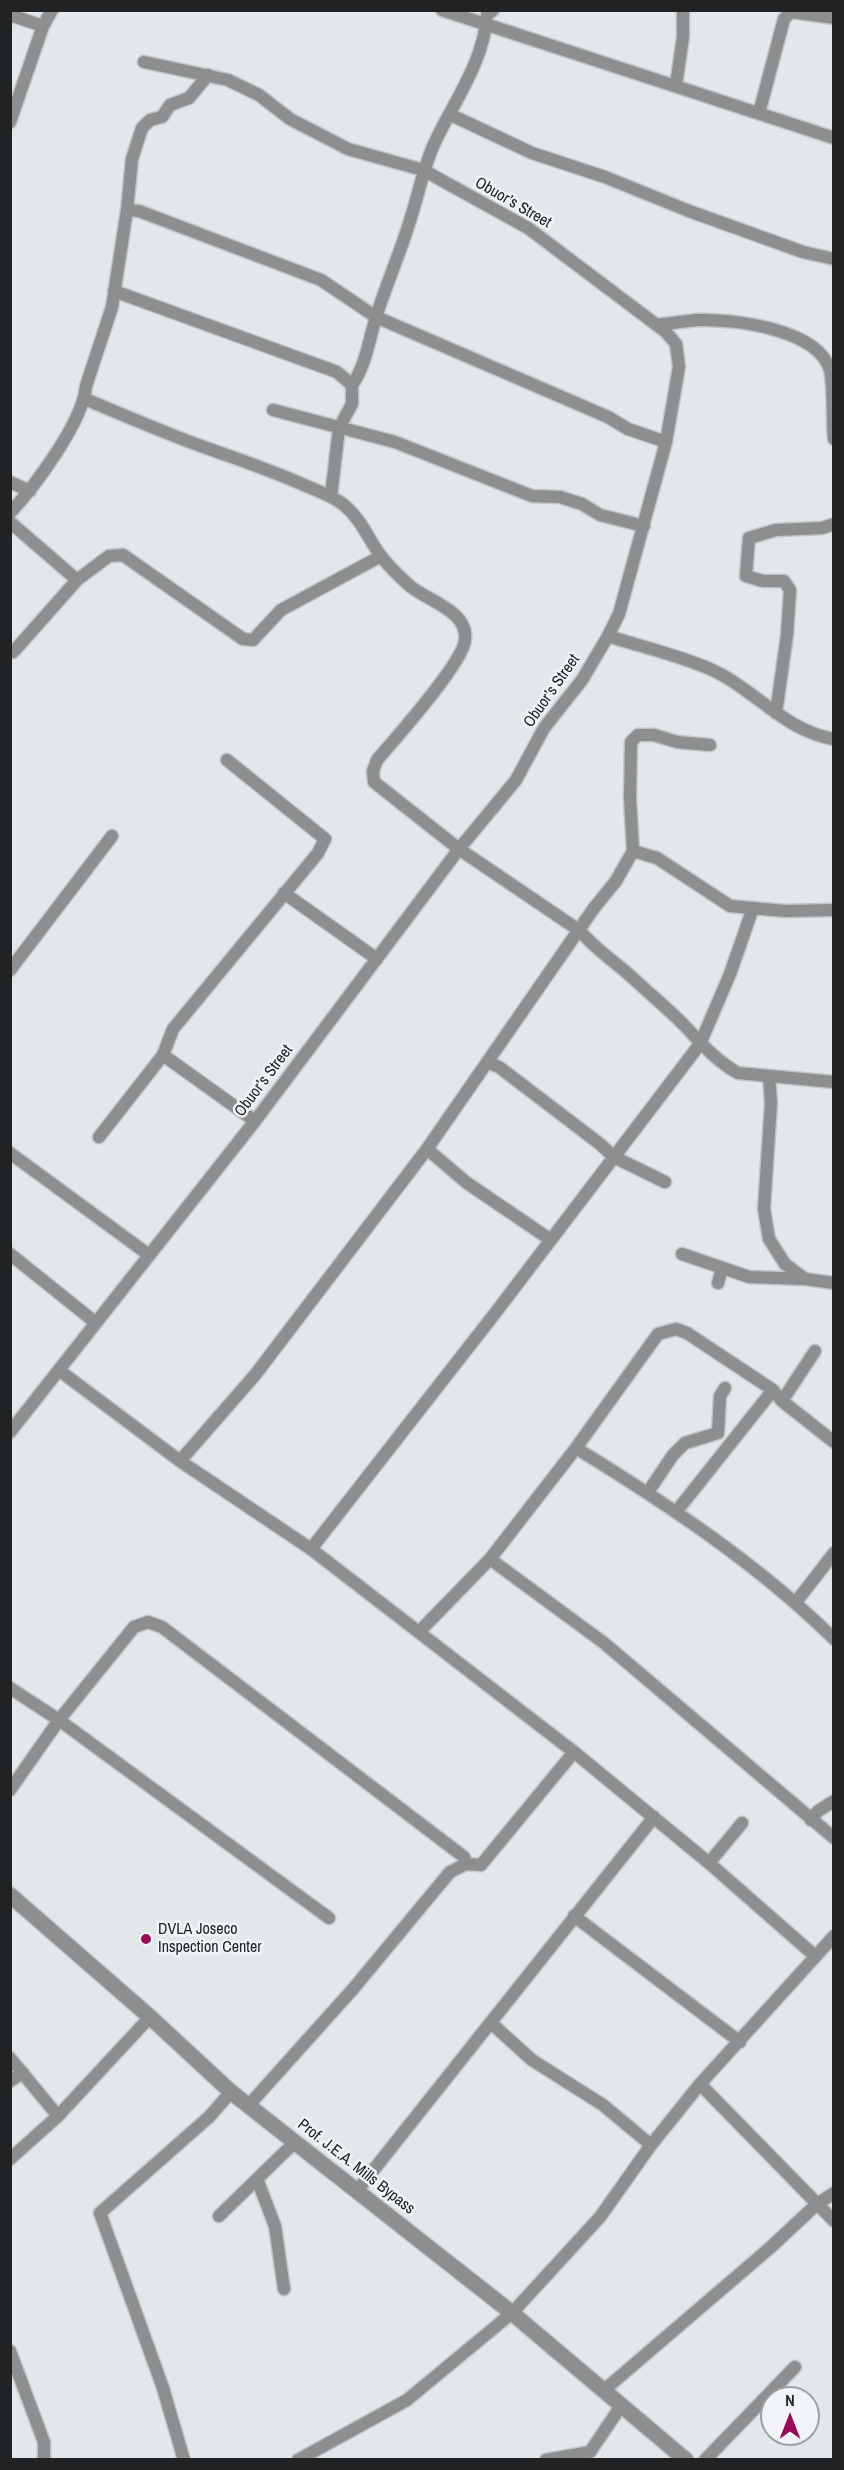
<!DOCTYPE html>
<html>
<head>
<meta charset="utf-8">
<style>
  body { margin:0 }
  #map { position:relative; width:844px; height:2470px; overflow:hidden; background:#e3e7e9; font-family:"Archivo Narrow",sans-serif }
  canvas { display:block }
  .frame { position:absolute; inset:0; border:12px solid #212223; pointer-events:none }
  .north { position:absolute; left:760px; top:2386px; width:60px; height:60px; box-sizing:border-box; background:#f1f4f6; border:2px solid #9ea0a2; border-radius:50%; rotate:0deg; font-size:16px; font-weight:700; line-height:24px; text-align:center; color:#212223 }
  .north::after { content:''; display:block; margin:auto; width:21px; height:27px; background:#9b0a5a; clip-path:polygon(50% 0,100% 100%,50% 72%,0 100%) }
</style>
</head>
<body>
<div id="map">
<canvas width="844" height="2470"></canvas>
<div class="frame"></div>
<div class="north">N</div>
</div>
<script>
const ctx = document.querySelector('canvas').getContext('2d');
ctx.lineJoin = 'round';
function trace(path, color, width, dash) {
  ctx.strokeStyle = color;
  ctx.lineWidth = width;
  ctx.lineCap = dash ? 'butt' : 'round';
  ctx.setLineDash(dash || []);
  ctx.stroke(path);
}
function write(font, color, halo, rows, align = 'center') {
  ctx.font = font + ' "Archivo Narrow",sans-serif';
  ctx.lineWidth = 5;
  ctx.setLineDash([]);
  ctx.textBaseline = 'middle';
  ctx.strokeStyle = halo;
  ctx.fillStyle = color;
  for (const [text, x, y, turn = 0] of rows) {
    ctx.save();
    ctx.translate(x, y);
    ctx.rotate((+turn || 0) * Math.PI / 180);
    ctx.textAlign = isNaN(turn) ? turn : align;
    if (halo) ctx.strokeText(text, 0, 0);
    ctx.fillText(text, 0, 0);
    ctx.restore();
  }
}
const minor = new Path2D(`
  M 442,10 L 834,138
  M 10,15 L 43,26
  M 676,85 L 683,37 L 683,10
  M 759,113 L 784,19 L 791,12 L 834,18
  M 451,115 L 532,153 L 605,177 L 689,211 L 803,252 L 834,259
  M 10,122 L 43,26 L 52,10
  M 127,210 L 139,211 L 321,280 L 376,317 L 608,417 L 628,429 L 666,442
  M 114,291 L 337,372 L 352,385 L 352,404 L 339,428 L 331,496
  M 657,325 C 671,323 685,321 698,320 C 734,319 818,329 830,370 C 834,387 832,421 834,439
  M 352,385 C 366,365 369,340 376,317 C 387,282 402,249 412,214 C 420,189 424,164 436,140 C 455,100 484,61 487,15 L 493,10
  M 85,399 C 128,417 171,436 215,451 C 246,462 275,472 304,485 C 318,491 333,496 344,505 C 362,520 368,539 381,556 C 389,567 400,577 410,586 C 426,600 469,611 465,640 C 463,663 395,739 377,760 L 373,771 L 374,782 L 459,849 L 580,931 C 596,950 617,963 635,980 C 651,995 668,1009 683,1024 C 700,1042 716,1061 738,1073 L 834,1082
  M 273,410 L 395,442 L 532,496 L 560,497 L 582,504 L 600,515 L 644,526
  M 10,482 L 30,491
  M 10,513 C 35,486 83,422 86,386 L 112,307 L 127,210 L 132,159 L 142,128 L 150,120 L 162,117 L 170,105 L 189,98 L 208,75
  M 10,522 L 77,580
  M 608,636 C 642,647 678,655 710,669 C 754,688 784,731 834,739
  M 10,650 L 13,652 L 16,649 L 77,580 L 109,556 L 123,555 L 243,639 L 253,640 L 281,610 L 381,556
  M 776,713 L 787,635 L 790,590 L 784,581 L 763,581 L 746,576 L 749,538 L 776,530 L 822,528 L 834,524
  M 633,851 L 630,798 L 631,742 L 638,735 L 654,735 L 677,742 L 710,745
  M 284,893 L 377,959
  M 10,970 L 112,836
  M 163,1055 L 255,1121
  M 487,1062 L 499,1067 L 600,1144 L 614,1157 L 665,1182
  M 769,1076 L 771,1103 L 764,1209 L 769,1239 L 785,1264 L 805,1279 L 834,1283
  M 99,1137 L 163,1055 L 173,1029 L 318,853 L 325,839 L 227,760
  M 427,1149 L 467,1183 L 551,1240
  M 10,1153 L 149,1255
  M 10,1254 L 96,1323
  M 682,1254 L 749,1277 L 805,1279
  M 718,1283 L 722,1268
  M 60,1371 L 180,1461 L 311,1549 L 574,1752 L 709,1863 L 815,1956
  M 782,1401 L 815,1351
  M 10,1432 L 255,1121 L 459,849 L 516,780 L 544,728 L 582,680 L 608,636 L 619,614 L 666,442 L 679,367 L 676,344 L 666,332 L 528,228 L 423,170 L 348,149 L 290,119 L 259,95 L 228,80 L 144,62
  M 576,1448 C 667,1504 758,1564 834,1639
  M 180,1461 L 255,1375 L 427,1149 L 594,908 L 616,881 L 633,851 L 657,858 L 730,906 L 785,911 L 834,910
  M 648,1492 L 673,1455 L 685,1443 L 718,1433 L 720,1396 L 725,1388
  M 676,1512 L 773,1390
  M 311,1549 L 496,1312 L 700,1044 L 730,974 L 753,908
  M 490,1559 L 604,1643 L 834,1838
  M 796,1602 L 834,1553
  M 419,1632 L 490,1559 L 576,1448 L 658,1334 L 676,1329 L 687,1333 L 773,1390 L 782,1401 L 834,1442
  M 10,1688 L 59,1720 L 10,1790
  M 811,1820 L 818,1811 L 834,1801
  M 709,1863 L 742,1823
  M 466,1864 L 481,1865 L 574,1752
  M 574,1916 L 740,2042
  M 491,2023 L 532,2060 L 603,2105 L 651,2145
  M 10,2058 L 58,2116
  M 10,2081 L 23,2073
  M 700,2084 L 834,2221
  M 248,2106 L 353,1989 L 450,1872 L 466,1864 L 464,1857 L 162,1627 L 148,1622 L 134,1627 L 59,1720 L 329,1918
  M 10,2159 L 58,2116 L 150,2017
  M 257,2179 L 275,2226 L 284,2289
  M 356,2192 L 654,1817
  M 219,2216 L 294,2143
  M 10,2351 L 44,2442 L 44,2460
  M 603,2391 L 771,2247 L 817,2204 L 834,2193
  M 184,2460 L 163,2388 L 100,2213 L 209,2117 L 231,2092
  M 298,2460 L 407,2400 L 512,2313 L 600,2217 L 651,2145 L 700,2084 L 834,1936
  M 546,2460 L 590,2452 L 621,2406
  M 705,2460 L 795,2367`);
const tertiary = new Path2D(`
  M 10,1895 L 150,2017 L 231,2092 L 512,2313 L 686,2460`);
trace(minor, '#c0c4c5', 15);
trace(tertiary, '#c0c4c5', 18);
trace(minor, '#8d8e8f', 12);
trace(tertiary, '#8d8e8f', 15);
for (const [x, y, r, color] of [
  [146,1939,6,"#9b0a5a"]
]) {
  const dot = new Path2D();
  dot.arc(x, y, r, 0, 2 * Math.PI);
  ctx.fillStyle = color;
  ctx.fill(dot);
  trace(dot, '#f1f4f6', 2);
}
write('16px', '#212223', '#f1f4f6', [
  ["Obuor’s Street",513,203,30],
  ["Obuor’s Street",552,691,-55],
  ["Obuor’s Street",264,1081,-53],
  ["Prof. J.E.A. Mills Bypass",356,2167,38]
]);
write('16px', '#212223', '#f1f4f6', [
  ["DVLA Joseco",158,1930],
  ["Inspection Center",158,1948]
], 'left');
</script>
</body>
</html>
